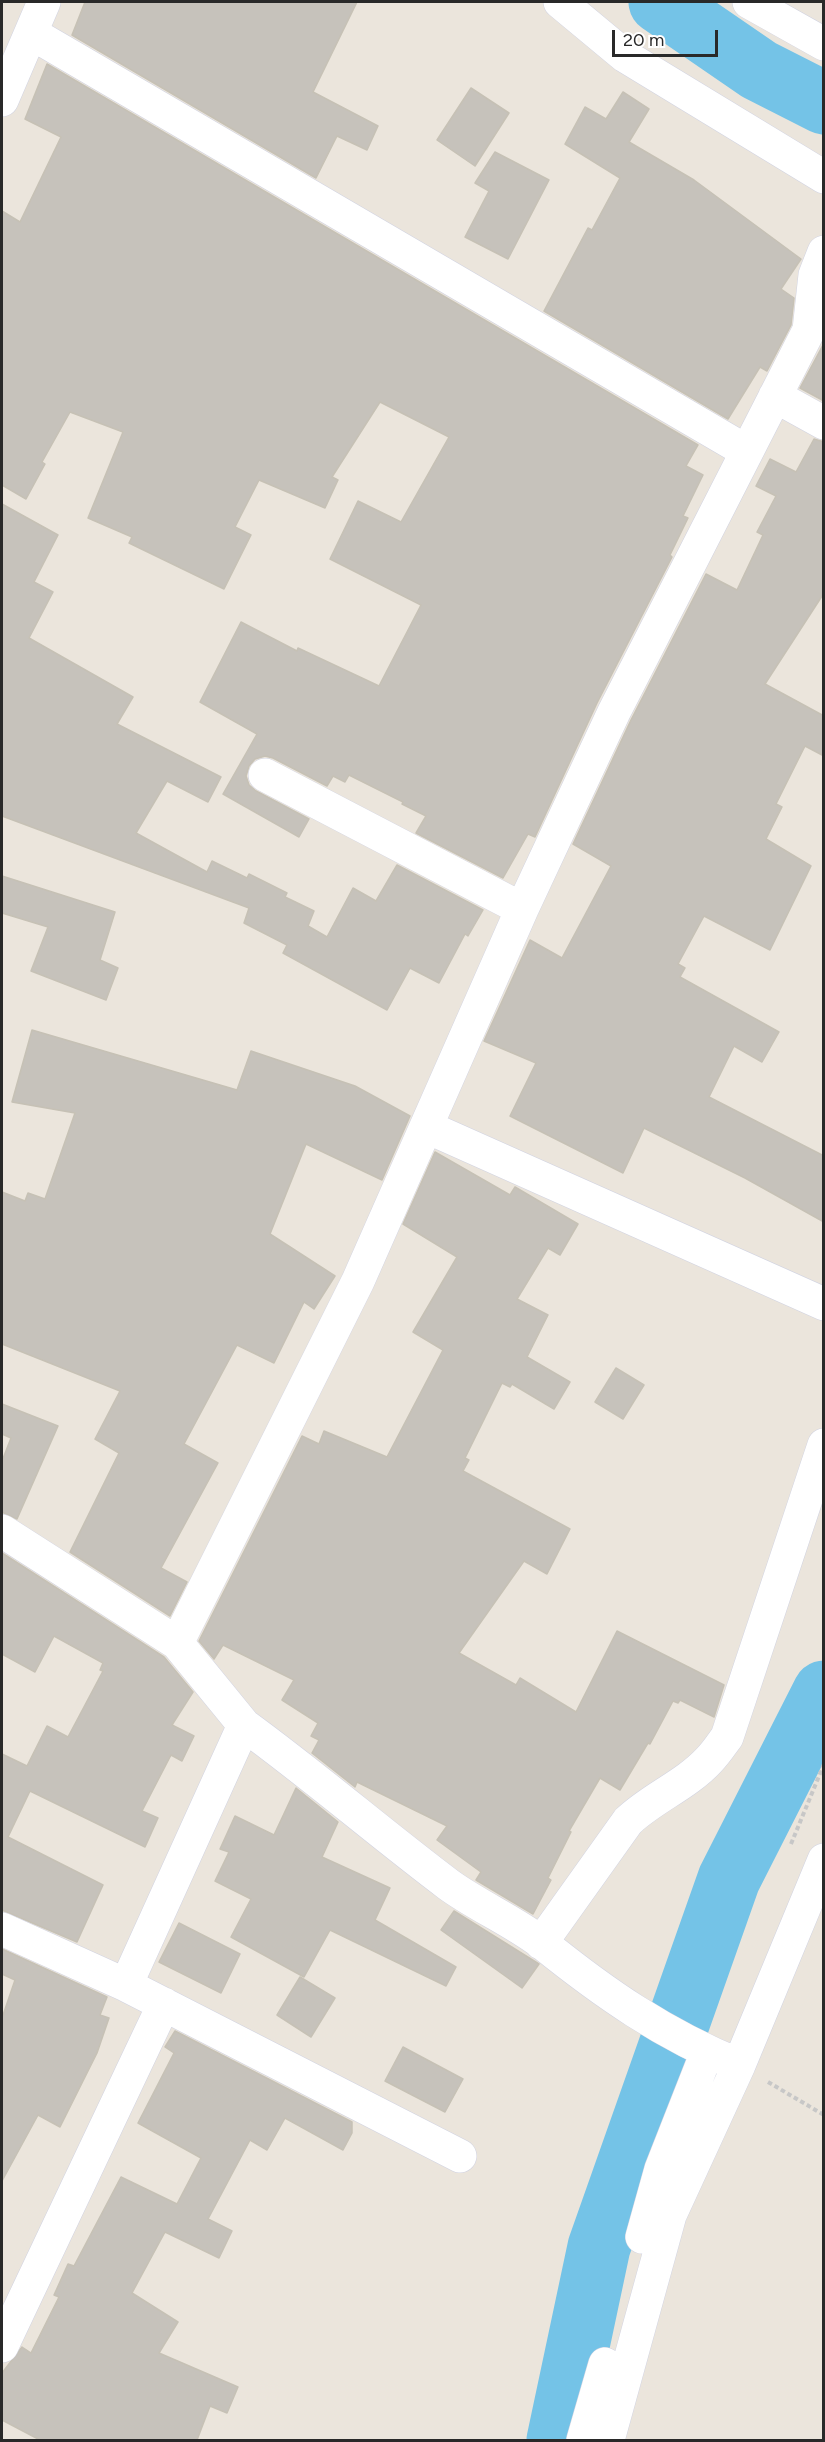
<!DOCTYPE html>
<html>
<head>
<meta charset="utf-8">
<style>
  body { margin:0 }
  #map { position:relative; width:825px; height:2442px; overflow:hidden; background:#ebe5dc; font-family:Figtree,sans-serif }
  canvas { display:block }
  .frame { position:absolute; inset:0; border:3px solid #292929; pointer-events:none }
  .scale { position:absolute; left:612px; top:30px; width:106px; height:27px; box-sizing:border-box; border:3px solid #292929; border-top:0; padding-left:8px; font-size:18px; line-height:21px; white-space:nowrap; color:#292929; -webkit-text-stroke:4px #fff; paint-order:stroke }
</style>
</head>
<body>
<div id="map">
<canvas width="825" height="2442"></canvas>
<div class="frame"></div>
<div class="scale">20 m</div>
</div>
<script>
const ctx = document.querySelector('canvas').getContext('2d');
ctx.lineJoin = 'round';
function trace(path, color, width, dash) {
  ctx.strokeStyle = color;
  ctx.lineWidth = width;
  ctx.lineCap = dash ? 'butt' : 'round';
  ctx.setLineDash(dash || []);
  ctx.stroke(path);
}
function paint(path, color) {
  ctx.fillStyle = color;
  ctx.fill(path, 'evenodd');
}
trace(new Path2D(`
  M 660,2 L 759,70 L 824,103
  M 558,2440 L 599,2247 L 729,1879 L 824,1692`), '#74c3e7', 63);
const building = new Path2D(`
  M 85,2 L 357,2 L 313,92 L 378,126 L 367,150 L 337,136 L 316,178 L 72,35 Z
  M 47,64 L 698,445 L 686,466 L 703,475 L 683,516 L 688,518 L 670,555 L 672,557 L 597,703 L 535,837 L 528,834 L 503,878 L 416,833 L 426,816 L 402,804 L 403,802 L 349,775 L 345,782 L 333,776 L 327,786 L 273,758 L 265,756 L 255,759 L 249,766 L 246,776 L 249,785 L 256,791 L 309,819 L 299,837 L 223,794 L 257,734 L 200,702 L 241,622 L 297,651 L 298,648 L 379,686 L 421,605 L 330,559 L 358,501 L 401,522 L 449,437 L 380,402 L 332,477 L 338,480 L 325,508 L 259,480 L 235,527 L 251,535 L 224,589 L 129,543 L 132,537 L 88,518 L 123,432 L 70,412 L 42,462 L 45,464 L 26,499 L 2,485 L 2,211 L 20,222 L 61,137 L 25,119 Z
  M 471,88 L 509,113 L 475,166 L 437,140 Z
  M 623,92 L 649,109 L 629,142 L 694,180 L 801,259 L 781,289 L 794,298 L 791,325 L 767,371 L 760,367 L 728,419 L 544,311 L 588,228 L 592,230 L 620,178 L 565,144 L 585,107 L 606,119 Z
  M 495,152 L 549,180 L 508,259 L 465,237 L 489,191 L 475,183 Z
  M 824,343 L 824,401 L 800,388 Z
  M 814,439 L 824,442 L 824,593 L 765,684 L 824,716 L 824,756 L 805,746 L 776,804 L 782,807 L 766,839 L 811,866 L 770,950 L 704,916 L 678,964 L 685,968 L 680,977 L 779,1032 L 762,1062 L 734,1046 L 709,1097 L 824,1156 L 824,1222 L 745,1178 L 644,1128 L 623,1173 L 510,1116 L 536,1063 L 484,1041 L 530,940 L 562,958 L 611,866 L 573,844 L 631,720 L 706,574 L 737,590 L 763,535 L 757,532 L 776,496 L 756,486 L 770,459 L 796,472 Z
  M 2,504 L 58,535 L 34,582 L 53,592 L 29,638 L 133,697 L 117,724 L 221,777 L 208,802 L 167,781 L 136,833 L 207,872 L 212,861 L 247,878 L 249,874 L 287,893 L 285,897 L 314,911 L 308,926 L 327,937 L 353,888 L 376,901 L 397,865 L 483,910 L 468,936 L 465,934 L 439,983 L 410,968 L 387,1010 L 283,953 L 287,945 L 244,923 L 249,908 L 2,816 Z
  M 2,876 L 115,912 L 100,960 L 118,968 L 106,1000 L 31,971 L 48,927 L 2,913 Z
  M 32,1030 L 237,1090 L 251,1051 L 355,1086 L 410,1116 L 382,1180 L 306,1144 L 270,1234 L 335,1276 L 314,1309 L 304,1302 L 274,1363 L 237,1345 L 184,1444 L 218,1463 L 161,1568 L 187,1582 L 170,1616 L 70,1552 L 119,1453 L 95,1439 L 120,1391 L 2,1344 L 2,1192 L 25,1201 L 28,1193 L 45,1199 L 75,1113 L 12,1102 Z
  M 435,1152 L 510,1195 L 515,1187 L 578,1224 L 560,1255 L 548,1248 L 517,1299 L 548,1315 L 527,1357 L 570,1382 L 554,1409 L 512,1384 L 510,1387 L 502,1383 L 465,1458 L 469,1460 L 463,1471 L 570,1529 L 547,1574 L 524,1561 L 459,1653 L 516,1685 L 520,1678 L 576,1712 L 617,1631 L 724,1685 L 714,1717 L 680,1700 L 678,1703 L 673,1701 L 650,1744 L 648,1743 L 620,1790 L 600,1778 L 569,1831 L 571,1832 L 548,1878 L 551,1880 L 533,1914 L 476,1880 L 481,1872 L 437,1840 L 447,1826 L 357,1782 L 355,1787 L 312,1753 L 319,1740 L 311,1736 L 318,1723 L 282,1700 L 294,1680 L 223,1645 L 214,1659 L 199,1641 L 302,1436 L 319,1444 L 324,1431 L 387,1457 L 443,1350 L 413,1332 L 457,1257 L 403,1224 Z
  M 616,1368 L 644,1385 L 623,1419 L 595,1402 Z
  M 2,1404 L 58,1426 L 17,1519 L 2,1512 L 2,1461 L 11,1438 L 2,1434 Z
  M 2,1553 L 164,1657 L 193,1692 L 172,1725 L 194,1736 L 182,1761 L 171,1755 L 142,1811 L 158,1818 L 145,1847 L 30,1791 L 8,1837 L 103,1885 L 77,1942 L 2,1910 L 2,1754 L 27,1766 L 47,1726 L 68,1737 L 103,1671 L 100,1670 L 103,1663 L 54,1636 L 35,1672 L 2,1654 Z
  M 296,1788 L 338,1822 L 322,1857 L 390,1888 L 375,1920 L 456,1967 L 446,1986 L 330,1930 L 304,1977 L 231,1937 L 251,1899 L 215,1881 L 229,1852 L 220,1849 L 235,1816 L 274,1835 Z
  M 454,1911 L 539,1964 L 522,1988 L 441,1930 Z
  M 179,1923 L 240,1954 L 221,1993 L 159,1962 Z
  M 2,1949 L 107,1997 L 100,2015 L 109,2018 L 97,2053 L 60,2127 L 38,2115 L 2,2181 L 2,2018 L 15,1980 L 2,1974 Z
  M 300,1977 L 335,1998 L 311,2037 L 277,2015 Z
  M 175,2031 L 352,2122 L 352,2133 L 343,2150 L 285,2118 L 267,2150 L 250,2140 L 208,2219 L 232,2231 L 219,2258 L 165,2232 L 132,2293 L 178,2322 L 159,2353 L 238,2387 L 227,2413 L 210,2406 L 197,2440 L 40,2440 L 2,2420 L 2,2373 L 22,2347 L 31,2353 L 59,2297 L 54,2295 L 68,2264 L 74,2266 L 121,2177 L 177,2204 L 201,2158 L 138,2123 L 174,2053 L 165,2047 Z
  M 403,2047 L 463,2079 L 445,2112 L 385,2081 Z`);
paint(building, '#c6c2bb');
trace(building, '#c6c1b5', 1.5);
const minor = new Path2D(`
  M 560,2 L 625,56 L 824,177
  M 749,2 L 824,44
  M 31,33 L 746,451
  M 2,100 L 44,2
  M 775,396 L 824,423
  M 265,775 L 522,909
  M 427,1127 L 824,1304
  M 2,1531 L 177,1643 L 244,1725 L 126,1985
  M 177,1643 L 358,1281 L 522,909 L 614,712 L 809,330 L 815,275 L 824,252
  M 244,1725 C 314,1776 380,1833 449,1885 C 478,1906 513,1921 542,1943 C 604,1993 664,2035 739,2065
  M 2,1929 L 126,1985 L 460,2156
  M 541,1943 L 628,1821 C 652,1798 686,1785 709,1760 C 716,1753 721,1745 727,1737 L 824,1445
  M 642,2237 L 661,2169 L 707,2052
  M 2,2346 L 164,2004
  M 583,2440 L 605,2364
  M 608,2440 L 670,2215 L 739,2065 L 824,1860`);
trace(minor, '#d1d3e1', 34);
trace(new Path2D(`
  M 791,1844 L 824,1764
  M 768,2082 L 824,2115`), '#c7c7c7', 4, [4.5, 3]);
trace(minor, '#fff', 33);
</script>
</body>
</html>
